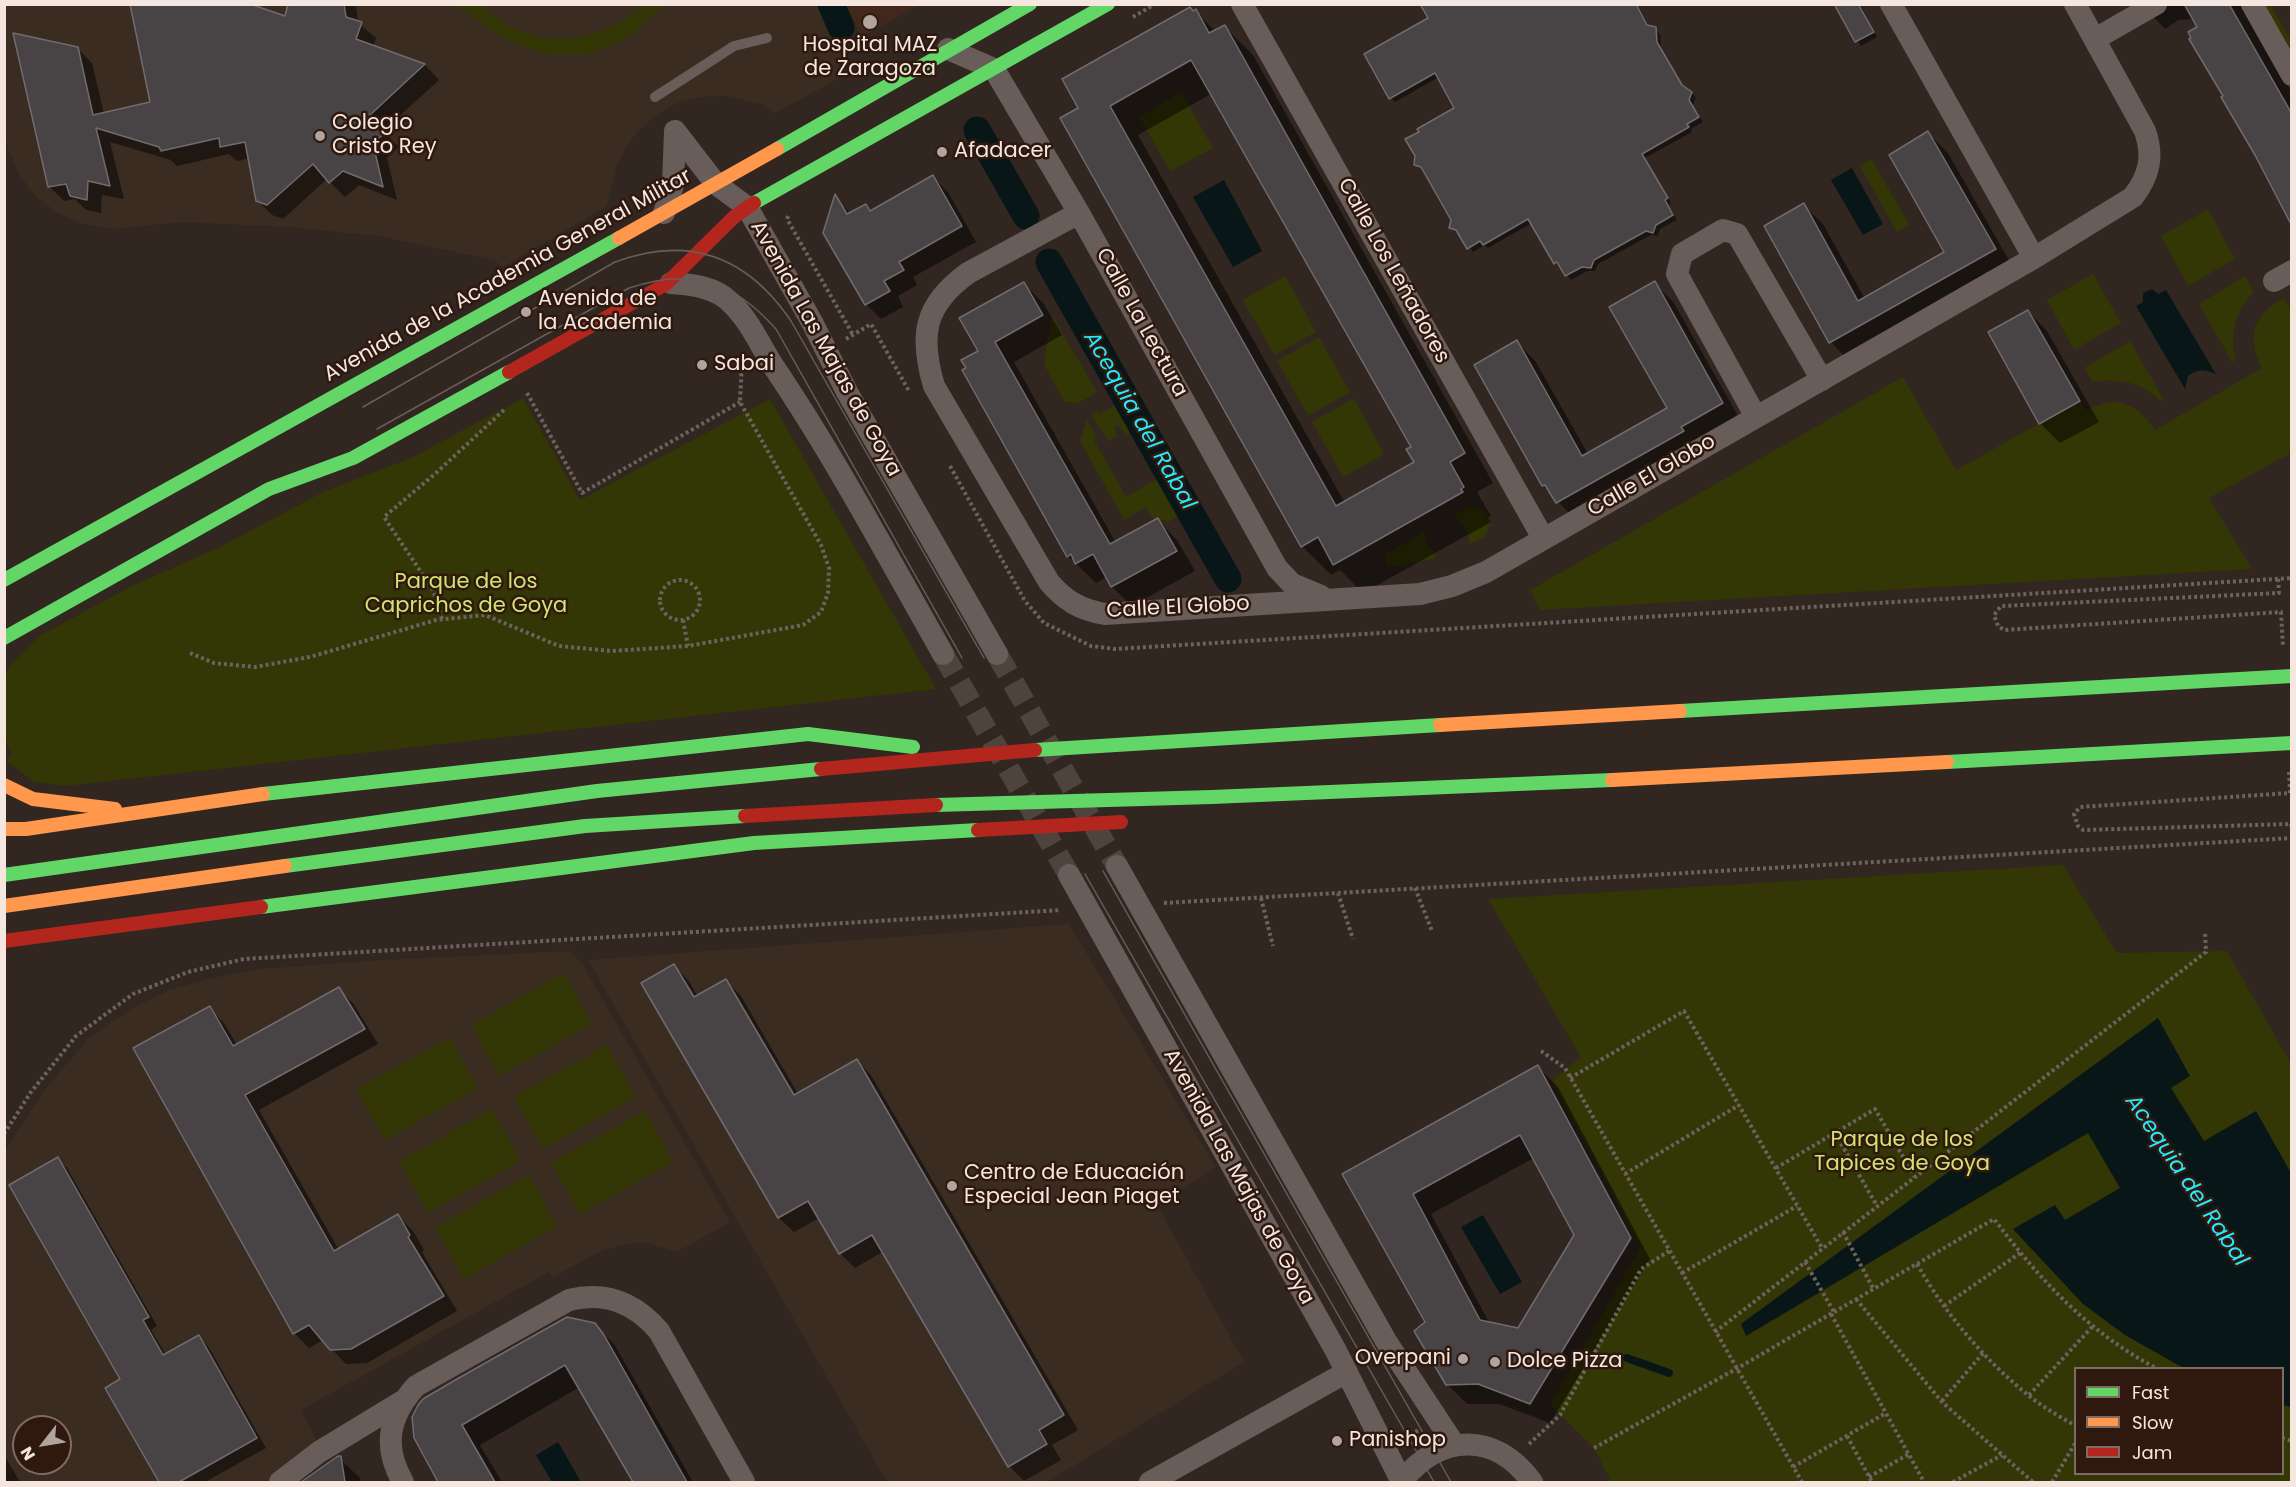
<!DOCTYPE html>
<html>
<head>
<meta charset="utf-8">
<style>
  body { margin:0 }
  #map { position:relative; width:2296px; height:1487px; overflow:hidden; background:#322621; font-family:Poppins,sans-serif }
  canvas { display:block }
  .frame { position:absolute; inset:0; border:6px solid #f6e6e0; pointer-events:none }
  .legend { position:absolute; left:2074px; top:1367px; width:210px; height:108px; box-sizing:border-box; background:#2f190f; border:2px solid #7f6b63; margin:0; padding:8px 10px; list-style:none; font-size:18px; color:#f6e6e0 }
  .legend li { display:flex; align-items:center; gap:12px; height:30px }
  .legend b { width:30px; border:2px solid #7f6b63 }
  .north { position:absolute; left:12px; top:1415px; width:60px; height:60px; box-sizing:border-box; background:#2f190f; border:2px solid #7f6b63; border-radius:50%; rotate:239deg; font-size:16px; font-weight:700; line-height:24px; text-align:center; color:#f6e6e0 }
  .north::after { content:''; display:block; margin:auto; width:21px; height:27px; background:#b1a39d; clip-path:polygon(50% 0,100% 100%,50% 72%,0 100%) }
</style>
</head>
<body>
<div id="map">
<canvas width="2296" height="1487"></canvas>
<div class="frame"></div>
<ul class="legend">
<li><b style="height:8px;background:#63d668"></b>Fast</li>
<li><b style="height:8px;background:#ff974d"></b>Slow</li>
<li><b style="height:8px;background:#b3261e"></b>Jam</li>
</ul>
<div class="north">N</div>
</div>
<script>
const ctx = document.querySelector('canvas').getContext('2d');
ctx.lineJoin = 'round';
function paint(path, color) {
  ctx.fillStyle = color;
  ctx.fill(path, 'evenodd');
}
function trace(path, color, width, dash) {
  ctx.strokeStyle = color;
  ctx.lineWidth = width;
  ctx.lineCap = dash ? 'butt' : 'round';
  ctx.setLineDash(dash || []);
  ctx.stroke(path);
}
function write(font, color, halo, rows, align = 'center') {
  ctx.font = font + ' Poppins,sans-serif';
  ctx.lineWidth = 5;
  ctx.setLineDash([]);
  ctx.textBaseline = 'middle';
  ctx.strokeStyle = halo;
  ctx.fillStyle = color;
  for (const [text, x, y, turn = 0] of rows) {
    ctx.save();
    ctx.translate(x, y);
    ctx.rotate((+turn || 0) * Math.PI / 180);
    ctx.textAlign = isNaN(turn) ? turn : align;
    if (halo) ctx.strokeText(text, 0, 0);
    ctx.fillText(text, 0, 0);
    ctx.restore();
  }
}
paint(new Path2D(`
  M 844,5 L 844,4 L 919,5 L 862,37 Z`), '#42281c');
paint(new Path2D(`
  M 4,5 L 821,5 L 826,24 L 853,71 L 775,113 L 760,104 L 728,96 L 697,97 L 677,103 L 654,117 L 638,131 L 626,148 L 616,167 L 607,206 L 503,267 L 494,260 L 378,236 L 288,227 L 181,222 L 113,229 L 80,223 L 58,213 L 36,197 L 18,172 L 5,141 Z
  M 1069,924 L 1216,1167 L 1157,1205 L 1244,1362 L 1047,1482 L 887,1482 L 588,960 Z
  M 570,951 L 583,965 L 730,1222 L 677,1252 L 644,1242 L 623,1245 L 603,1250 L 553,1277 L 549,1272 L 301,1410 L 320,1447 L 269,1482 L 5,1482 L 4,1152 L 45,1089 L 89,1038 L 132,1008 L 170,990 L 207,979 L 260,969 L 381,960 ZM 24,1427 L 60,1427 L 60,1463 L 24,1463 Z`), '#3a2c21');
paint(new Path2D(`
  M 458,5 L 481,5 C 521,43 574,49 622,21 C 643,9 636,4 663,5 C 602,78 523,64 458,5 Z
  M 2259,5 L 2271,5 L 2291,41 L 2291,50 L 2287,53 Z
  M 1181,92 L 1213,148 L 1170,171 L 1139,117 Z
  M 1872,159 L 1909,225 L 1897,232 L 1860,166 Z
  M 2208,209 L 2235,259 L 2188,286 L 2161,236 Z
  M 2093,274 L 2121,323 L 2074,350 L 2047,300 Z
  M 1285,276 L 1316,332 L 1274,355 L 1243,300 Z
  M 2245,276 L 2254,292 C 2235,310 2230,335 2235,361 L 2232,362 L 2199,304 Z
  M 2284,298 L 2292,311 L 2291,453 L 2209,498 L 2252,569 L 1540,610 L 1530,590 L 1903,377 L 1956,470 L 2080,401 L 2086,411 C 2117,393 2136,403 2155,430 L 2262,368 C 2246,337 2253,315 2284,298 Z
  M 1052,315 L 1097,392 L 1077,404 L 1064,401 L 1044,365 Z
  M 1319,337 L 1350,392 L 1308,416 L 1277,361 Z
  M 2130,341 L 2164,400 L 2161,402 C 2144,382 2117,378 2093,382 L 2084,368 Z
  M 523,398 L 580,500 L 770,399 L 936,689 L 65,786 L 34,782 L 5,760 L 12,755 L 5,738 L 5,676 L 10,666 L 41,635 L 132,586 L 220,547 L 323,492 L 411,458 Z
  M 1354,398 L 1384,454 L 1343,477 L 1312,422 Z
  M 1117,404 L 1132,432 L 1126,436 L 1119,425 L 1114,428 L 1118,436 L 1109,441 L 1091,415 L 1097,411 L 1100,414 Z
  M 1087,420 L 1096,435 L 1094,440 L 1126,497 L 1158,478 L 1180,515 L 1167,523 L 1164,519 L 1160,522 L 1157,518 L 1154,520 L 1146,507 L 1124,520 L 1080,441 Z
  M 1468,507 L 1483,509 L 1491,521 L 1485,537 L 1470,544 L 1466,528 L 1456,518 L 1456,514 Z
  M 1424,532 L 1428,546 L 1436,554 L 1435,558 L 1394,567 L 1386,565 L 1386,554 Z
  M 2063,865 L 2117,953 L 2227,951 L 2291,1064 L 2291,1482 L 1611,1482 L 1594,1448 L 1550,1405 L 1641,1247 L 1552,1081 L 1581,1057 L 1488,899 ZM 2076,1368 L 2282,1368 L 2282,1474 L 2076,1474 Z
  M 564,973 L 592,1024 L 499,1076 L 471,1025 Z
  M 450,1037 L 478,1088 L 385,1140 L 356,1089 Z
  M 607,1045 L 636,1097 L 543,1149 L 514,1097 Z
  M 492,1109 L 521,1160 L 428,1213 L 399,1161 Z
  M 645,1111 L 673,1162 L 580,1214 L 551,1163 Z
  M 529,1175 L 557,1226 L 464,1279 L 435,1227 Z`), '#333605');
paint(new Path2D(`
  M 1852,168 L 1883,224 L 1863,235 L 1831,180 Z
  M 1224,180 L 1262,251 L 1233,267 L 1193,197 Z
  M 2152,289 L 2158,294 L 2166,290 L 2216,374 C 2205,370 2199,368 2188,376 L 2185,389 L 2136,306 L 2143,302 L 2143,293 Z
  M 2158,1018 L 2190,1076 L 2171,1088 L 2204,1141 L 2256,1111 L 2291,1173 L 2291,1407 L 2283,1405 L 2282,1368 L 2185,1368 L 2178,1365 L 2125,1335 L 2083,1304 L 2013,1229 L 2055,1205 L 2065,1220 L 2120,1188 L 2088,1133 L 1746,1336 L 1741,1324 Z
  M 1483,1215 L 1522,1282 L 1500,1294 L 1461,1227 Z
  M 558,1442 L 581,1482 L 552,1482 L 536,1455 Z`), '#091617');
paint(new Path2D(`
  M 290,4 L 356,4 L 358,23 L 376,38 L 373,47 L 425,65 L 439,80 L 383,131 L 399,147 L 387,158 L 397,200 L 359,185 L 345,197 L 327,179 L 283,219 L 272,215 L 257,200 L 250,158 L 237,161 L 229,154 L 177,166 L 171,160 L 110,142 L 124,199 L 102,195 L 101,213 L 86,210 L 75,199 L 64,201 L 49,186 L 77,48 L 92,63 L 104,114 L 151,103 L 286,17 Z
  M 1422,4 L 1637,4 L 1649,27 L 1660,34 L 1661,47 L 1684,88 L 1696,97 L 1693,105 L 1703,122 L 1691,129 L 1692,132 L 1645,158 L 1671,203 L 1668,205 L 1677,220 L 1660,229 L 1658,236 L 1651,235 L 1598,264 L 1595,271 L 1587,271 L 1571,280 L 1561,266 L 1555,263 L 1532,223 L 1488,248 L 1485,245 L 1473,252 L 1460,233 L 1451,227 L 1453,220 L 1425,170 L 1416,164 L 1456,109 L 1439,77 L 1395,102 L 1391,98 L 1430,18 Z
  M 1836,4 L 1859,4 L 1877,37 L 1861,46 Z
  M 2141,4 L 2242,4 L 2292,93 L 2292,218 L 2225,97 L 2194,19 L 2179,20 L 2165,29 Z
  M 1195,11 L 1215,31 L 1224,26 L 1253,55 L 1493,483 L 1477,492 L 1491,516 L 1488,518 L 1491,522 L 1363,593 L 1340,570 L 1331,575 L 1302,546 L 1080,108 ZM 1211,94 L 1413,448 L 1416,463 L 1345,503 L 1138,135 Z
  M 1928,133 L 1948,153 L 2014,269 L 1850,362 L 1831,342 L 1766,226 L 1803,205 L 1823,224 L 1865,299 L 1946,253 Z
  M 933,177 L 948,192 L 976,242 L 913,277 L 917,285 L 898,296 L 903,307 L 881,319 L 866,304 L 835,197 L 851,214 L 866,206 L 872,211 Z
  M 1654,283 L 1674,303 L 1742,423 L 1577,522 L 1543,485 L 1517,342 L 1536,362 L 1588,454 L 1669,409 Z
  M 1024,284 L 1044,304 L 1062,335 L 1014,362 L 1116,543 L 1157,520 L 1177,540 L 1195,571 L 1132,606 L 1112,587 L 1107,577 L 1096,583 L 1068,556 L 980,351 Z
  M 2028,311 L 2047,331 L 2099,422 L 2060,443 L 2040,423 L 1990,333 Z
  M 674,966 L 689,981 L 698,997 L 726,981 L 741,996 L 798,1094 L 857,1061 L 871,1075 L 1078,1430 L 1052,1445 L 1061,1460 L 1024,1481 L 1009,1466 L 884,1251 L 855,1268 L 840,1253 L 819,1218 L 794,1232 L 779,1218 L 643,984 Z
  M 338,989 L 353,1003 L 378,1044 L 259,1110 L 339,1250 L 398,1216 L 413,1231 L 424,1250 L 422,1252 L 457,1311 L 367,1363 L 346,1364 L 323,1340 L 309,1348 L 294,1333 L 209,1008 L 224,1023 L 237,1045 Z
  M 1538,1067 L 1558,1087 L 1650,1259 L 1550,1423 L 1499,1404 L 1467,1404 L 1447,1384 L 1427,1322 L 1344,1175 ZM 1534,1158 L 1576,1235 L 1518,1330 L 1490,1324 L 1431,1214 Z
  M 57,1159 L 67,1168 L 157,1326 L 151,1330 L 166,1355 L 198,1336 L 208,1346 L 266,1448 L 205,1482 L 160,1482 L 107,1389 L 122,1380 Z
  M 594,1324 L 614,1344 L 693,1482 L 635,1482 L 580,1387 L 480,1445 L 502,1482 L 441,1482 L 415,1438 Z
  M 4,1455 L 20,1482 L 4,1482 Z
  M 339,1458 L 360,1478 L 361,1482 L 305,1482 Z`), '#0007');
trace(new Path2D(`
  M 1627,1358 L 1669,1373`), '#091617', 8);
trace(new Path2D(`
  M 831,4 L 841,27
  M 977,130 L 1026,216
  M 1049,262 L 1228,579`), '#091617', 27);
const building = new Path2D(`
  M 130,4 L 250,4 L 285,16 L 288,4 L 344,4 L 346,17 L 362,22 L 356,39 L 425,64 L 370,115 L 386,132 L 373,143 L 383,187 L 343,171 L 329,183 L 313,164 L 267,205 L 256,201 L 245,142 L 220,147 L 219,138 L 161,151 L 159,147 L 96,128 L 110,186 L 88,181 L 87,200 L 70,196 L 66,184 L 48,187 L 13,33 L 78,47 L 93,115 L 150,102 Z
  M 1420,4 L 1636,4 L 1647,25 L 1656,27 L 1657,42 L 1682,85 L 1692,92 L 1689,100 L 1699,117 L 1687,124 L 1689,127 L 1642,154 L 1668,198 L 1665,200 L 1673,215 L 1656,225 L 1653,233 L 1646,231 L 1594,260 L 1591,268 L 1582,267 L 1565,276 L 1557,262 L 1554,264 L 1528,219 L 1483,245 L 1480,241 L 1467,249 L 1456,230 L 1449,228 L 1451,220 L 1421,167 L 1414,165 L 1415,156 L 1405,139 L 1419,132 L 1417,129 L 1454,108 L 1435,73 L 1389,99 L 1364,54 L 1428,18 Z
  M 1834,4 L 1858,4 L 1874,32 L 1855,42 Z
  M 2184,4 L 2229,4 L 2292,114 L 2292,226 L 2255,155 L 2221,97 L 2223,96 L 2189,39 L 2191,38 L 2188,32 L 2197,27 Z
  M 1190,7 L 1193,11 L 1196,9 L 1209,33 L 1225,25 L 1465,453 L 1450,462 L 1464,487 L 1461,489 L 1463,492 L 1333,565 L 1318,537 L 1301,547 L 1060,118 L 1078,108 L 1062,79 ZM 1191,60 L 1411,447 L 1406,449 L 1414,462 L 1336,506 L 1110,106 Z
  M 1928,131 L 1996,249 L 1829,343 L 1764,226 L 1804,203 L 1858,301 L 1944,252 L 1889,155 Z
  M 933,175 L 962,226 L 899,262 L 904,270 L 884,281 L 890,291 L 865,305 L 823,233 L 835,194 L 847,214 L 866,204 L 870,211 Z
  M 1655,281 L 1723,403 L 1681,427 L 1684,431 L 1556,503 L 1545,485 L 1542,486 L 1474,365 L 1517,340 L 1582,456 L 1667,408 L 1609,307 Z
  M 1024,282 L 1043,315 L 995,342 L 1110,544 L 1158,518 L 1177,551 L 1111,587 L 1093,554 L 1075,564 L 1071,554 L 1067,557 L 962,370 L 966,368 L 961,360 L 978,351 L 959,318 Z
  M 2028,310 L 2080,401 L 2039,424 L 1988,332 Z
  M 674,964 L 694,997 L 726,979 L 794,1095 L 857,1059 L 1064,1415 L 1039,1430 L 1047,1444 L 1008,1467 L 872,1235 L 839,1254 L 808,1201 L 778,1218 L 641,983 Z
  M 339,987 L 365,1029 L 245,1095 L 334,1251 L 398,1214 L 410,1235 L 408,1237 L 444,1296 L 351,1349 L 330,1350 L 309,1325 L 293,1334 L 133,1048 L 210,1006 L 233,1046 Z
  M 1538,1065 L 1631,1238 L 1530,1404 L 1478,1384 L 1446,1385 L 1414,1331 L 1425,1322 L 1342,1174 ZM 1520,1135 L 1574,1235 L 1518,1328 L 1480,1320 L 1413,1194 Z
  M 58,1157 L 149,1317 L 143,1320 L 163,1355 L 199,1335 L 257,1438 L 179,1482 L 159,1482 L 105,1388 L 120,1379 L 9,1185 Z
  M 567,1317 L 595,1323 L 604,1335 L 687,1482 L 633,1482 L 565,1365 L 462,1425 L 495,1482 L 438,1482 L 414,1438 L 412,1417 L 418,1405 L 423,1399 L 457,1379 Z
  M 338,1456 L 341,1456 L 345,1482 L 301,1482 Z`);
paint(building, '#484345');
trace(building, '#716b6f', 1.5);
trace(new Path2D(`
  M 943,654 L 1069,875
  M 997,654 L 1117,866`), '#4f433e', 22, [22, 11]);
trace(new Path2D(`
  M 1133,17 L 1155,4
  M 788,216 L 787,219 L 853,335
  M 846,339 L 871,324 L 909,391
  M 527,393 L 582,493 L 740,402
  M 950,466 L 1025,601 L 1044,623 L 1091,646 L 1115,649 L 2292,578
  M 2278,579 L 2279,593 L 2001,606 L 1994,615 L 1998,626 L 2004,630 L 2281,612 L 2283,647
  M660 600a20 20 0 1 1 40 0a20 20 0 1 1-40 0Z
  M 442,619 L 433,590 L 384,517 L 436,473 L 505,409
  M 683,620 L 688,646
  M 190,653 L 214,663 L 255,667 L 310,657 L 436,620 L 485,615 L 559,646 L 611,651 L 688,646 L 803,625 L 821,612 L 828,593 L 829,568 L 821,545 L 740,402 L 742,362
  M 2289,772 L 2290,793 L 2080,807 L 2074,814 L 2078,826 L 2083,830 L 2291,824 L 2292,829
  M 1415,888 L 1432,931
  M 1338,893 L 1353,939
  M 1261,898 L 1273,946
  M 1164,903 L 2292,838
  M 1541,1051 L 1565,1068 L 1802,1482
  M 1570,1078 L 1684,1011 L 1822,1248
  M 1835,1133 L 1877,1206
  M 4,1134 L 31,1092 L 76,1036 L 133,994 L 188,972 L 244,959 L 1061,910
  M 1776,1168 L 1875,1109 L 1915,1177
  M 1625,1174 L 1739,1105
  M 1843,1232 L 1873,1288
  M 1805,1262 L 1834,1312
  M 1917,1264 C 1946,1315 1987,1363 2033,1399 C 2046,1409 2062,1418 2076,1426
  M 1682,1273 L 1797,1206
  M 1856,1299 L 1942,1402 L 2033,1482
  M 1944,1306 L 2020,1253
  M 1831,1314 L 1924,1482
  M 1715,1332 L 2206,952 L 2205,932
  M 2029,1395 L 2092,1327
  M 1942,1401 L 1984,1352
  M 1847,1436 L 1872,1482
  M 1405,1438 L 1419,1430
  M 2282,1438 L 2292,1441
  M 1529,1444 L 1560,1415 L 1641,1269 L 1669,1251
  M 1594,1448 L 1736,1369 L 1994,1219 C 2040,1280 2088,1332 2156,1368
  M 1793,1467 L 1886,1413
  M 1869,1477 L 1909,1454
  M 1953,1482 L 2002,1455
  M 2052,1482 L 2076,1442`), '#6c625e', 4, [3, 3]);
trace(new Path2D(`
  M 655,97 L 734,46 L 767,38`), '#685d59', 10);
trace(new Path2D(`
  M 1242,4 L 1543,538
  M 1891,4 L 2034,258
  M 2252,4 L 2292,75
  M 2095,39 L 2156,4
  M 948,49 L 994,69 L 1079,213 L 1277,568 L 1292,584 L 1321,596
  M 675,131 L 716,184 L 747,207 L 813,324 L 847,392 L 997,654
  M 664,213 L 673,185 L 675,131
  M 1079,213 L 968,273 C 924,305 919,335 934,386 L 1049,582 C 1065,601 1081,610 1105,614 L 1420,594 L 1452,586 L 1486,572 L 2034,258 L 2133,197 C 2149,176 2154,157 2145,131 L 2075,4
  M 2274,281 L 2292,271
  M 671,283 C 691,284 715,287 730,302 C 750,320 761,348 776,370 C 837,461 889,559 943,654
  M 1756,417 L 1677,274 L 1682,254 L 1723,230 L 1737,234 L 1822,380
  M 1117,866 L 1386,1341 L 1454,1444
  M 1069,875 L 1335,1349 L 1402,1482
  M 280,1482 L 319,1452 L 403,1401
  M 403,1482 C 382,1446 389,1416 416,1386 L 569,1300 C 606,1291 635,1303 659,1331 L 744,1482
  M 1150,1482 L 1347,1372
  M 1401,1482 C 1440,1433 1495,1431 1532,1482`), '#685d59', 22);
trace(new Path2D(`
  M 777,149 L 1030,4
  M 754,203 L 1108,4
  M 4,580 L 619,238
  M 4,638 L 269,489 L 353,458 L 509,372
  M 1680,711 L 2292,676
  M 1035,750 L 1440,725
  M 1947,762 L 2292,743
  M 263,794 L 808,734 L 913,747
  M 936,805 L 1212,797 L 1612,780
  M 285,866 L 585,826 L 745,816
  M 4,875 L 597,791 L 821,769
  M 261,907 L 754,843 L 978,830`), '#63d668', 14);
trace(new Path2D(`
  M 619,238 L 777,149
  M 1440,725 L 1680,711
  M 1612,780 L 1947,762
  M 4,785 L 33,799 L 115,809
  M 4,829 L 26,829 L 263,794
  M 4,906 L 285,866`), '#ff974d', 14);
trace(new Path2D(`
  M 509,372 L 666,284 L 734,217 L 754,203
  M 821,769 L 1035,750
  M 745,816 L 936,805
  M 978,830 L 1121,822
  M 4,941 L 261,907`), '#b3261e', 14);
trace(new Path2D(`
  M 363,407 L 615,262 C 688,235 747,256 791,321 L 984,658
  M 377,429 L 629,288 C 692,267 733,281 776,329 L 962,658
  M 1103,871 L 1451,1482
  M 1085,874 L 1434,1482`), '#685d59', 1.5);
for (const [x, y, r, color] of [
  [870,22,8,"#b1a39d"],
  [320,136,6,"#b1a39d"],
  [942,152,6,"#b1a39d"],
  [526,312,6,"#b1a39d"],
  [702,365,6,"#b1a39d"],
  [952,1186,6,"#b1a39d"],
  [1463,1359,6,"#b1a39d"],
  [1495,1362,6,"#b1a39d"],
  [1337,1441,6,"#b1a39d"]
]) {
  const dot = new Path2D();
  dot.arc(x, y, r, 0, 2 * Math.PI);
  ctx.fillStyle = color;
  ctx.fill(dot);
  trace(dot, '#2f190f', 2);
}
write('21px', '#f6e6e0', '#2f190f', [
  ["Hospital MAZ",870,46,"center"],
  ["de Zaragoza",870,70,"center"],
  ["Colegio",332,124],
  ["Cristo Rey",332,148],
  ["Afadacer",954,152],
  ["Avenida de",538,300],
  ["la Academia",538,324],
  ["Sabai",714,365],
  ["Centro de Educación",964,1174],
  ["Especial Jean Piaget",964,1198],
  ["Overpani",1451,1359,"right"],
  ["Dolce Pizza",1507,1362],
  ["Panishop",1349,1441]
], 'left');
write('21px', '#f6e6e0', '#2f190f', [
  ["Calle Los Leñadores",1393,271,61],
  ["Avenida de la Academia General Militar",508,276,-29],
  ["Calle La Lectura",1141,323,61],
  ["Avenida Las Majas de Goya",825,349,61],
  ["Calle El Globo",1652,476,-30],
  ["Calle El Globo",1178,608,-3],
  ["Avenida Las Majas de Goya",1238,1177,61]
]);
write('21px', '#d1e371', '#2f190f', [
  ["Parque de los",466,583],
  ["Caprichos de Goya",466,607],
  ["Parque de los",1902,1141],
  ["Tapices de Goya",1902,1165]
]);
write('italic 22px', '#28e8fd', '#2f190f', [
  ["Acequia del Rabal",1139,421,60],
  ["Acequia del Rabal",2186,1181,56]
]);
</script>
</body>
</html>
